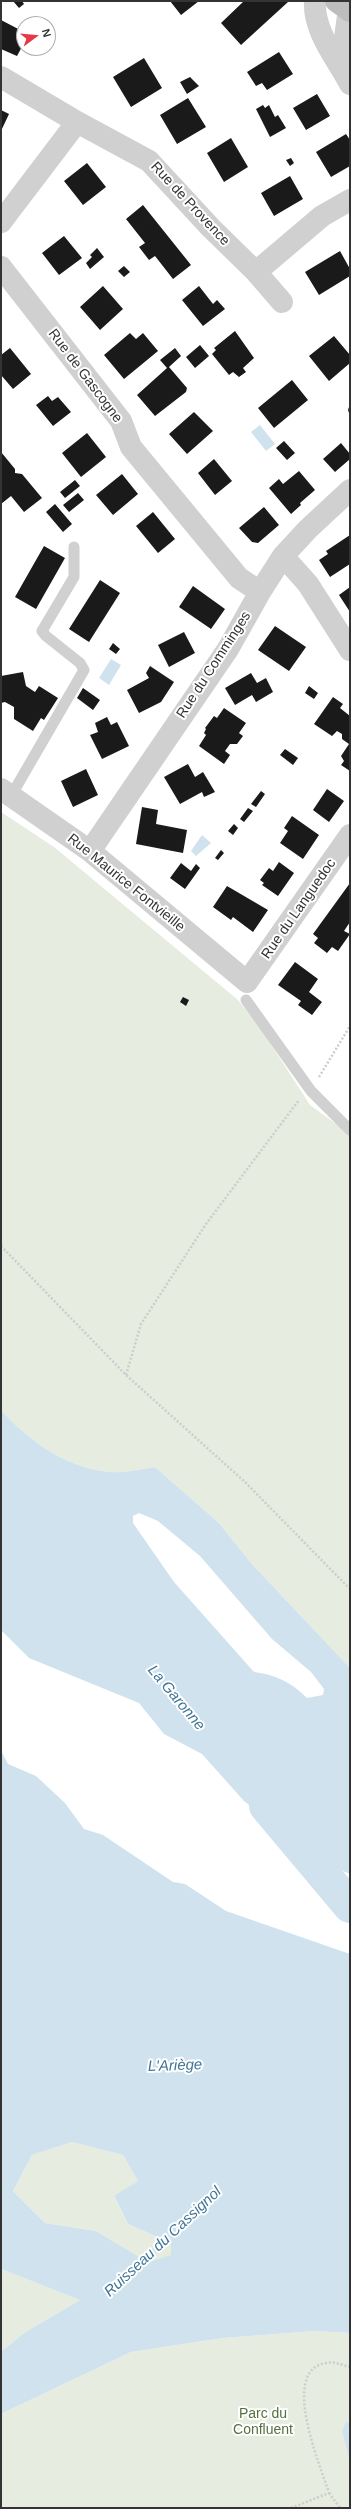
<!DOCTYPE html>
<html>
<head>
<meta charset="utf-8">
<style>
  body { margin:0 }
  #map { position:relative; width:351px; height:2509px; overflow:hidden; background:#fff; font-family:Helvetica,sans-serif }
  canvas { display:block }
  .frame { position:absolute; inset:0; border:2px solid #333; pointer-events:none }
  .north { position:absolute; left:16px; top:16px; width:40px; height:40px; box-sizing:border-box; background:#fff; border:1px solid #adadad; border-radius:50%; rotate:74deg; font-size:11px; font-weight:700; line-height:16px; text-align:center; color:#333 }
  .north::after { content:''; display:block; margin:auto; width:14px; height:18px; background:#e63946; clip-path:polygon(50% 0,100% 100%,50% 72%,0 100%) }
</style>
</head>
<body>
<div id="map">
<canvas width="351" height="2509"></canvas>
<div class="frame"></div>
<div class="north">N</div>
</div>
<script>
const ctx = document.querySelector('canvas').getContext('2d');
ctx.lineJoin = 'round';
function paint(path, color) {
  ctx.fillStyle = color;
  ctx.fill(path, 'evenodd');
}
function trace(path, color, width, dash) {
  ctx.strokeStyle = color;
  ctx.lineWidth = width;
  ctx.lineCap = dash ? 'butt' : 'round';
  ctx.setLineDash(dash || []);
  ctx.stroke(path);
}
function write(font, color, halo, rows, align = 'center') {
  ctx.font = font + ' Helvetica,sans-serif';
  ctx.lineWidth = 4;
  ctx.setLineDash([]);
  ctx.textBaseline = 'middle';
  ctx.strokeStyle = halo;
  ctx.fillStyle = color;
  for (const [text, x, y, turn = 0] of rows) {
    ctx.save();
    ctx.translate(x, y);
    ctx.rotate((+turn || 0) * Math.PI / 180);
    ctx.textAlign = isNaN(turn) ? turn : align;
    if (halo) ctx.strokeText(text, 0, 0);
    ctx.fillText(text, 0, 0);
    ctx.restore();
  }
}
paint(new Path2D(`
  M 1,812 L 54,847 L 238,1000 L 261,1029 L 310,1105 L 350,1134 L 350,1668 L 251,1563 L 219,1523 L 155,1467 C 141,1469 125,1473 112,1472 C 70,1470 28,1441 1,1410 Z
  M 72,2142 L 123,2155 L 138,2181 L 114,2197 L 128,2224 L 171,2243 L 172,2255 L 148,2262 L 96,2231 L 45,2223 L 13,2191 L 32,2155 Z
  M 1,2269 L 80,2300 L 24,2333 L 1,2352 Z
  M 315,2331 L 350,2333 L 350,2508 L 1,2508 L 1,2414 L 131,2352 L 223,2338 Z`), '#e6ecdf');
paint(new Path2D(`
  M 260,425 L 275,444 L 266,451 L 251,432 Z
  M 111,659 L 121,665 L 109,685 L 99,678 Z
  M 202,835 L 211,843 L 196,856 L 191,851 Z
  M 1,1410 C 28,1441 70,1470 112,1472 C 125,1473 141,1469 155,1467 L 219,1523 L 251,1563 L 350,1668 L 350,1874 L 322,1862 L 244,1801 L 202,1754 L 164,1734 L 139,1703 L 29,1658 L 1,1630 ZM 139,1513 L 158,1521 L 200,1556 L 272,1639 L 311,1672 L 324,1689 L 323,1695 L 307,1698 C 291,1682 276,1675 254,1672 L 174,1582 L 133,1523 L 133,1516 Z
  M 1,1751 L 8,1764 L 36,1776 L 65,1803 L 84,1829 L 103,1835 L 173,1882 L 185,1884 L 226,1911 L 350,1954 L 350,2333 L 315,2331 L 223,2338 L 131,2352 L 1,2414 L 1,2352 L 24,2333 L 80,2300 L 1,2269 ZM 72,2142 L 123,2155 L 138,2181 L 114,2196 L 128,2224 L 171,2243 L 171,2255 L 148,2262 L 96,2231 L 45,2223 L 13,2191 L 32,2155 Z
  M 346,2422 L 350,2424 L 350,2460 L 342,2431 Z`), '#cfe2ee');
trace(new Path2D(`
  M 139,2265 L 171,2235`), '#cfe2ee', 5.5);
trace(new Path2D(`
  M 266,1806 L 350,1906`), '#cfe2ee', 34);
paint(new Path2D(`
  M 13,1 L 22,1 L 24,4 L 19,8 Z
  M 170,1 L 199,1 L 181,15 Z
  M 244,1 L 288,2 L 241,45 L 221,23 Z
  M 1,20 L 24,32 L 24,43 L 17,56 L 1,49 Z
  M 279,52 L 293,74 L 267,90 L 262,83 L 256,86 L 247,72 Z
  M 144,58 L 162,88 L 131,107 L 113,77 Z
  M 190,77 L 199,86 L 187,94 L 180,82 Z
  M 317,94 L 330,116 L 306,130 L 293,108 Z
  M 188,98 L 206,127 L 177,144 L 160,115 Z
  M 263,105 L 265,108 L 269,105 L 275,117 L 278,115 L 286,128 L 270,137 L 256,109 Z
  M 1,110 L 9,114 L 1,131 Z
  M 346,134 L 350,140 L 350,166 L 331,177 L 316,152 Z
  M 231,138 L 248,167 L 224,182 L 207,153 Z
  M 291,158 L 294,163 L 290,166 L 286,160 Z
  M 87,163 L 106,187 L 83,205 L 64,181 Z
  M 290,176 L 303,199 L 274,216 L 261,193 Z
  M 143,205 L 191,265 L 173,279 L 155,256 L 149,260 L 139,247 L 145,243 L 126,219 Z
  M 64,236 L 82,258 L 59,275 L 42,253 Z
  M 97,248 L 104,257 L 90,269 L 86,263 L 92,257 L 90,255 Z
  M 340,251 L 350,269 L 350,276 L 319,295 L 305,272 Z
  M 124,266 L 130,272 L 124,277 L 118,271 Z
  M 103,286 L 123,309 L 100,330 L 80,307 Z
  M 199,286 L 213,304 L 217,300 L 225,309 L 203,326 L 182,300 Z
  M 235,331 L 254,358 L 243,368 L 246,372 L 239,377 L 233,372 L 229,375 L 212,354 L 216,350 L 214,348 Z
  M 130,333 L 136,339 L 143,333 L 158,351 L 124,379 L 104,355 Z
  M 334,336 L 350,355 L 350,363 L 329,381 L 309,356 Z
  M 200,345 L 209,356 L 195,368 L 186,357 Z
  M 10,348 L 31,374 L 13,389 L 1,375 L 1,355 Z
  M 175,348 L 181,356 L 169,367 L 187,388 L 186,392 L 155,416 L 137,395 L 167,368 L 160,360 Z
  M 292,380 L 308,400 L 274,428 L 258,408 Z
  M 48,396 L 52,401 L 58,397 L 71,412 L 53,426 L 36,405 Z
  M 350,404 L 350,416 L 348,410 Z
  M 194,412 L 213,431 L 187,454 L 169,434 Z
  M 87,433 L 106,457 L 81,477 L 62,453 Z
  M 284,441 L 295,453 L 287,460 L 276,448 Z
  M 341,443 L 350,454 L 350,459 L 335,472 L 323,459 Z
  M 1,452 L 15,469 L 15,473 L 22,474 L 42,498 L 24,512 L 11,496 L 1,504 Z
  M 214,459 L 232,481 L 215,495 L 198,473 Z
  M 299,471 L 315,490 L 300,503 L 301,505 L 291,514 L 269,488 L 279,479 L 283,484 Z
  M 122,474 L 138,494 L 113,515 L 96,495 Z
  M 75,480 L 80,486 L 65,498 L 60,492 Z
  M 78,493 L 84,500 L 69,512 L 63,505 Z
  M 55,504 L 72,524 L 63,532 L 46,512 Z
  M 264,507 L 279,525 L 258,543 L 252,542 L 239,528 Z
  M 153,512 L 175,539 L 158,553 L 136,526 Z
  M 350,535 L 350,564 L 330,577 L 319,560 L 328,554 L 326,551 Z
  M 44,546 L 65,558 L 36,609 L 15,597 Z
  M 100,580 L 120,593 L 89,642 L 69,629 Z
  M 193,586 L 225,609 L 211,629 L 179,607 Z
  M 350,587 L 350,612 L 339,595 Z
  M 275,626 L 306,647 L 289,671 L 258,650 Z
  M 184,632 L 195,653 L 169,667 L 158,645 Z
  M 113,643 L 120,649 L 116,654 L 109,649 Z
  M 150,666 L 174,682 L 161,702 L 139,713 L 127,690 L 149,678 L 146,673 Z
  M 23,672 L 26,686 L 35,692 L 39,686 L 58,698 L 44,720 L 41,718 L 33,731 L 14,719 L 14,707 L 5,702 L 1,703 L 1,676 Z
  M 251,673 L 257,683 L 266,678 L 273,692 L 256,702 L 252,695 L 235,705 L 225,688 Z
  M 309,686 L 318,693 L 314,699 L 305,693 Z
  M 83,688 L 100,700 L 93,710 L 77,698 Z
  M 333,697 L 343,704 L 340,708 L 350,716 L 350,771 L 341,765 L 344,761 L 341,756 L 349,744 L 342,739 L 342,734 L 337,731 L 332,736 L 314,724 Z
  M 224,708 L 246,723 L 239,733 L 243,736 L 237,744 L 230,744 L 225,751 L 230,755 L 224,764 L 199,746 L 206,735 L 204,733 L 206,729 L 205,728 L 214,716 L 217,718 Z
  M 107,717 L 111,725 L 117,722 L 129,746 L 102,759 L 90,735 L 98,732 L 95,723 Z
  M 285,749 L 298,758 L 293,765 L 280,755 Z
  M 188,764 L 195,777 L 203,772 L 215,792 L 204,797 L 202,792 L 180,804 L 164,777 Z
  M 86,769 L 98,795 L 73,807 L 61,781 Z
  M 327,789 L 344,801 L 329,822 L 313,810 Z
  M 261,791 L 265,794 L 256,807 L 251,804 Z
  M 142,807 L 158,810 L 156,824 L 187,830 L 183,853 L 136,844 Z
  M 248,808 L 253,811 L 244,822 L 240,819 Z
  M 292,816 L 319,835 L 303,859 L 280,843 L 288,831 L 284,828 Z
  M 234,824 L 238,828 L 233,835 L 228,831 Z
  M 221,850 L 224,853 L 218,860 L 215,858 Z
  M 279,862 L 294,873 L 278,896 L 262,885 L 264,883 L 260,880 L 269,868 L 273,871 Z
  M 181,863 L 191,871 L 196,864 L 200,868 L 185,889 L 170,878 Z
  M 350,883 L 350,922 L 344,931 L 350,934 L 338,951 L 332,947 L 327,953 L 314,943 L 318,938 L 313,934 Z
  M 227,886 L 268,910 L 253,932 L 233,917 L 231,920 L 213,907 Z
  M 295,962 L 318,979 L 309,992 L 322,1002 L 312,1015 L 298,1005 L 301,1001 L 278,985 Z
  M 183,997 L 189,1000 L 186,1006 L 180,1002 Z`), '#1a1a1a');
trace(new Path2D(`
  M 319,1077 L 350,1026
  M 1,1246 L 126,1375 L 245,1482 L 350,1589
  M 126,1375 L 141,1324 L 206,1224 L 299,1100
  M 329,2493 L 340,2508
  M 291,2508 L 329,2493 C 321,2467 279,2370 326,2363 C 334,2361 342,2365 350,2367`), '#cdcdcd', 2.5, [2, 2]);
trace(new Path2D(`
  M 11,796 L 84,670 L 80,663 L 46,636 L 42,631 L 74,577 L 74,547
  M 246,1000 L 311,1091 L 350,1130`), '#d0d0d0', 11);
trace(new Path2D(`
  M 315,1 C 313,31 337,59 350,84
  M 344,72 L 345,38 L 350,1
  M 1,77 L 77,122 L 149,161 L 211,228 L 256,272 L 282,302
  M 1,222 L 77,122
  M 1,267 L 121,421 L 131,447 L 239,578 L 260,592
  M 256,272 L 322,216 L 350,200
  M 283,556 L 308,584 L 350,650
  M 1,789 L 90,851 L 247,982 L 350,835
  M 90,851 L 228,649 L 260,592 L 283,556 L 308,529 L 350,490`), '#d0d0d0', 22);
trace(new Path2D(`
  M 336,1 L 350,11`), '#bdbdbd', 22);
write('14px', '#333', '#fff', [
  ["Rue de Provence",190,204,47],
  ["Rue de Gascogne",85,376,53],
  ["Rue du Comminges",214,665,-57],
  ["Rue Maurice Fontvieille",126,883,39],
  ["Rue du Languedoc",299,909,-55]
]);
write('14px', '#56703f', '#fff', [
  ["Parc du",263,2414],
  ["Confluent",263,2430]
]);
write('italic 15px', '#3f7597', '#fff', [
  ["La Garonne",176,1698,50],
  ["L'Ariège",175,2066,-2],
  ["Ruisseau du Cassignol",163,2242,-43]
]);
</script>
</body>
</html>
